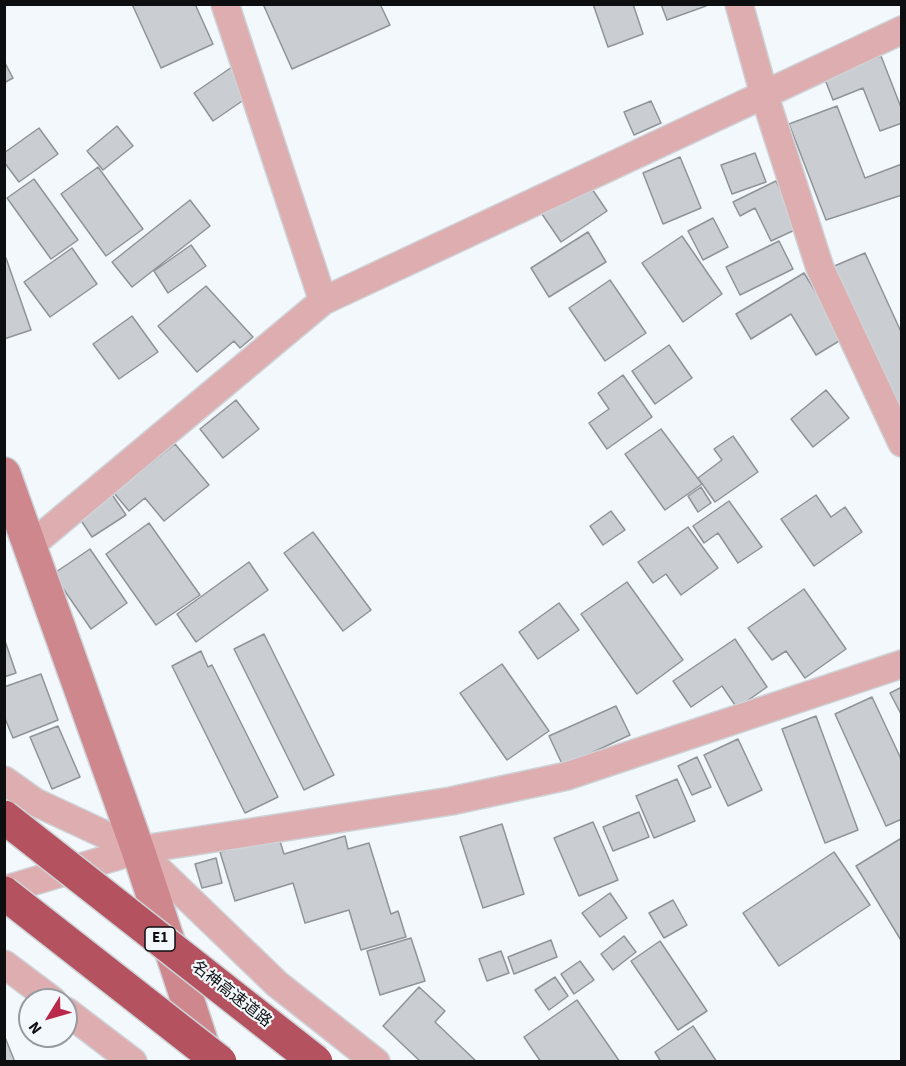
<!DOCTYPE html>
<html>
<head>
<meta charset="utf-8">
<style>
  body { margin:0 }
  #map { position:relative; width:906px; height:1066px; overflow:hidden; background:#f3f8fd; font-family:"Source Sans 3",sans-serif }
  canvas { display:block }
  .frame { position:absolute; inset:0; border:6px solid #0d0e10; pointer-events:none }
  .north { position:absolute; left:18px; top:988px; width:60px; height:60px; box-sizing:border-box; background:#f3f8fd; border:2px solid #979a9e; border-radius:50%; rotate:233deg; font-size:16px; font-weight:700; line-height:24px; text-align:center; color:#0d0e10 }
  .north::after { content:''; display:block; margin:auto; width:21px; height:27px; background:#ba2949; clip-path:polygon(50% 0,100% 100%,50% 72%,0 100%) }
</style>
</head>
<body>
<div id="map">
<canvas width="906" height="1066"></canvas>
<div class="frame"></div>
<div class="north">N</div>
</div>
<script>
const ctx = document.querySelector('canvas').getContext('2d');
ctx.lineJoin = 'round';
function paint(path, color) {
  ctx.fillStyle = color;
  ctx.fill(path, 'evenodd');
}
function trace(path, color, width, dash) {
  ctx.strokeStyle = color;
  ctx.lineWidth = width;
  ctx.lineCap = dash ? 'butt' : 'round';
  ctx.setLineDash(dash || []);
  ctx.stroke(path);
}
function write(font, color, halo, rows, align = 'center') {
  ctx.font = font + ' "Source Sans 3","Noto Sans JP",sans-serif';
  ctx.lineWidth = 4.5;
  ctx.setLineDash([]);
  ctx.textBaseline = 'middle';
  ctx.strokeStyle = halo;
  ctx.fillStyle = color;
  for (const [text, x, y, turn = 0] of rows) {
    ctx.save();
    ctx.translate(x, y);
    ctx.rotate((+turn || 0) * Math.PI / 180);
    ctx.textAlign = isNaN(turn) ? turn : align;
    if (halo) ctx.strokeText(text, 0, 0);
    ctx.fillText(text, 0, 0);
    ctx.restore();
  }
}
const building = new Path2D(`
  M 132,4 L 195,4 L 213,44 L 161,68 Z
  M 263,4 L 380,4 L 390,25 L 292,69 Z
  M 593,4 L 633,4 L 643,34 L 608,47 Z
  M 661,4 L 706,4 L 706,6 L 667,20 Z
  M 881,56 L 902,110 L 902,123 L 880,131 L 863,88 L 833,100 L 824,77 Z
  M 4,61 L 13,78 L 4,83 Z
  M 232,67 L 251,95 L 213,121 L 194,93 Z
  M 651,101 L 661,123 L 634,135 L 624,112 Z
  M 837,106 L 865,178 L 902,164 L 902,195 L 826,220 L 789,124 Z
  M 117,126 L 133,146 L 103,170 L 87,151 Z
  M 39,128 L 58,154 L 19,182 L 4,162 L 4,153 Z
  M 755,153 L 766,182 L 732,194 L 721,165 Z
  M 680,157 L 701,208 L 663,224 L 643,173 Z
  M 98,167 L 143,229 L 106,256 L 61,194 Z
  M 34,179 L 78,240 L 51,259 L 7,198 Z
  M 776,181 L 799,228 L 771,241 L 755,208 L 740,216 L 733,202 Z
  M 588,183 L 607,211 L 561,242 L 542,214 Z
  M 190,200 L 210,226 L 132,287 L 112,262 Z
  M 713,218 L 728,247 L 703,260 L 688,231 Z
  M 588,232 L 606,262 L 549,297 L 531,268 Z
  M 682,236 L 722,294 L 683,322 L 642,263 Z
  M 779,241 L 793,269 L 740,295 L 726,267 Z
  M 191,245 L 206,266 L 168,293 L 154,271 Z
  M 72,248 L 97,284 L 50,317 L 24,282 Z
  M 865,253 L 902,334 L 902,420 L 832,267 Z
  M 6,258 L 31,330 L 4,339 L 4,259 Z
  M 804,273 L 844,338 L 816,355 L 791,314 L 751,339 L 736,314 Z
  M 610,280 L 646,333 L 605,361 L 569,308 Z
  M 206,286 L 253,337 L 240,348 L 234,341 L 197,372 L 158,326 Z
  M 132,316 L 158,352 L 119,379 L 93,344 Z
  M 669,345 L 692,378 L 655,404 L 632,371 Z
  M 623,375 L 652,417 L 607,449 L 589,423 L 609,409 L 598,393 Z
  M 826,390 L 849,418 L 813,447 L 791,419 Z
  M 236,400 L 259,429 L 223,458 L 200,429 Z
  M 661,429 L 702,484 L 665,510 L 625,454 Z
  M 733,436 L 758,472 L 715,502 L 698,478 L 722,460 L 714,449 Z
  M 175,444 L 209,485 L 164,521 L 145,498 L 129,511 L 114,493 Z
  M 701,487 L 711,503 L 698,512 L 688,496 Z
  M 109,490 L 126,515 L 92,537 L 76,513 Z
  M 816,495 L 831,517 L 845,507 L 862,532 L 814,566 L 781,519 Z
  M 729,501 L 762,547 L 738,563 L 718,533 L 704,543 L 693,526 Z
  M 611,511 L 625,530 L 603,545 L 590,526 Z
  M 149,523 L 200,595 L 156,625 L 106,554 Z
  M 688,527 L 718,568 L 681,595 L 666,574 L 653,583 L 638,562 Z
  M 313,532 L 371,610 L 343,631 L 284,553 Z
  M 90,549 L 127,603 L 91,629 L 53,574 Z
  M 249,562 L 268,590 L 196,642 L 177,614 Z
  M 627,582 L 683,660 L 637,694 L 581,614 Z
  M 804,589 L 846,649 L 805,678 L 786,651 L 772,660 L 748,628 Z
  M 559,603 L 579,630 L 538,659 L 519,632 Z
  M 264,634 L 334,775 L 304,790 L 234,649 Z
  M 4,638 L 16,673 L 4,677 Z
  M 735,639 L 767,687 L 737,708 L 722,686 L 691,707 L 673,681 Z
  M 201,651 L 208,667 L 212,665 L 278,797 L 245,813 L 172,666 Z
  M 502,664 L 549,731 L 507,760 L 460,693 Z
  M 41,674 L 58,720 L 13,738 L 4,716 L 4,687 Z
  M 902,687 L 902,716 L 890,693 Z
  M 872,697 L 902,761 L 902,819 L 886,826 L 835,714 Z
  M 616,706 L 630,735 L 563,766 L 549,736 Z
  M 816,716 L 858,830 L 825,843 L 782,729 Z
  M 58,726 L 80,777 L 52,789 L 30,737 Z
  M 738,739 L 762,790 L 728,806 L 704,755 Z
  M 697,757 L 711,787 L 692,795 L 678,766 Z
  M 677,779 L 695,821 L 654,838 L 636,796 Z
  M 639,812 L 649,837 L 613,851 L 603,827 Z
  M 593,822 L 618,880 L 579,896 L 554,838 Z
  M 502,824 L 524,894 L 483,908 L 460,837 Z
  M 278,835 L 284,854 L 345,836 L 348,849 L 369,843 L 391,914 L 398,911 L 406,937 L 361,950 L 349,910 L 305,923 L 293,883 L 235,901 L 220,852 Z
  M 900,839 L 902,841 L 902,942 L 856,866 Z
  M 834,852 L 870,905 L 779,966 L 743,913 Z
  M 216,858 L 222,883 L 202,888 L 195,864 Z
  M 610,893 L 627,918 L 600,937 L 582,913 Z
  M 673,900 L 687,925 L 664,938 L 649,913 Z
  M 624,936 L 636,952 L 613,970 L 601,954 Z
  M 411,938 L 425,981 L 380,995 L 367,951 Z
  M 551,940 L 557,957 L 514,974 L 508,957 Z
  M 660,941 L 707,1011 L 678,1030 L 631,961 Z
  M 501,951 L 509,973 L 487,981 L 479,959 Z
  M 580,961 L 594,980 L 574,994 L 561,974 Z
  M 555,977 L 568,996 L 549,1010 L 535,990 Z
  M 419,987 L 445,1011 L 435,1022 L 477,1062 L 421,1062 L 383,1026 Z
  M 577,1000 L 620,1062 L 541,1062 L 524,1037 Z
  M 693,1026 L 717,1062 L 661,1062 L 655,1052 Z
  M 4,1035 L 15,1062 L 4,1062 Z`);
paint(building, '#caced3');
trace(building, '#8f9498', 1.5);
const street = new Path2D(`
  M 225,4 L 323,301
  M 739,4 L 764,94 L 820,268 L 902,443
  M 30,546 L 323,301 L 902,30
  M 4,780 L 35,802 L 138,850 L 277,984 L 376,1062
  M 4,890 L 138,850 L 451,801 L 567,776 L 902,664
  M 4,964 L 52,1000
  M 66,1011 L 133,1062`);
const secondary = new Path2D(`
  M 4,474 L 138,850 L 208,1062`);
trace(street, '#ced3d7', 30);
trace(secondary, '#ced3d7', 36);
trace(street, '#deadb0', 27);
trace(secondary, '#ce878d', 33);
const highwayBridge = new Path2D(`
  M 4,817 L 316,1062
  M 4,893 L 220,1062`);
trace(highwayBridge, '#ced3d7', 36, []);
trace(highwayBridge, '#b4525f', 33);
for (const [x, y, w] of [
  [160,939,30]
]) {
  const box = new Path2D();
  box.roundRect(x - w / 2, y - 12, w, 24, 4.5);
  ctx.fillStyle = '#f3f8fd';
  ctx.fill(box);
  trace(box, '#0d0e10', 1.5);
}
write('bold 15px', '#0d0e10', null, [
  ["E1",160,939]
]);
write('16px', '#0d0e10', '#f3f8fd', [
  ["名神高速道路",231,995,38]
]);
</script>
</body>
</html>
